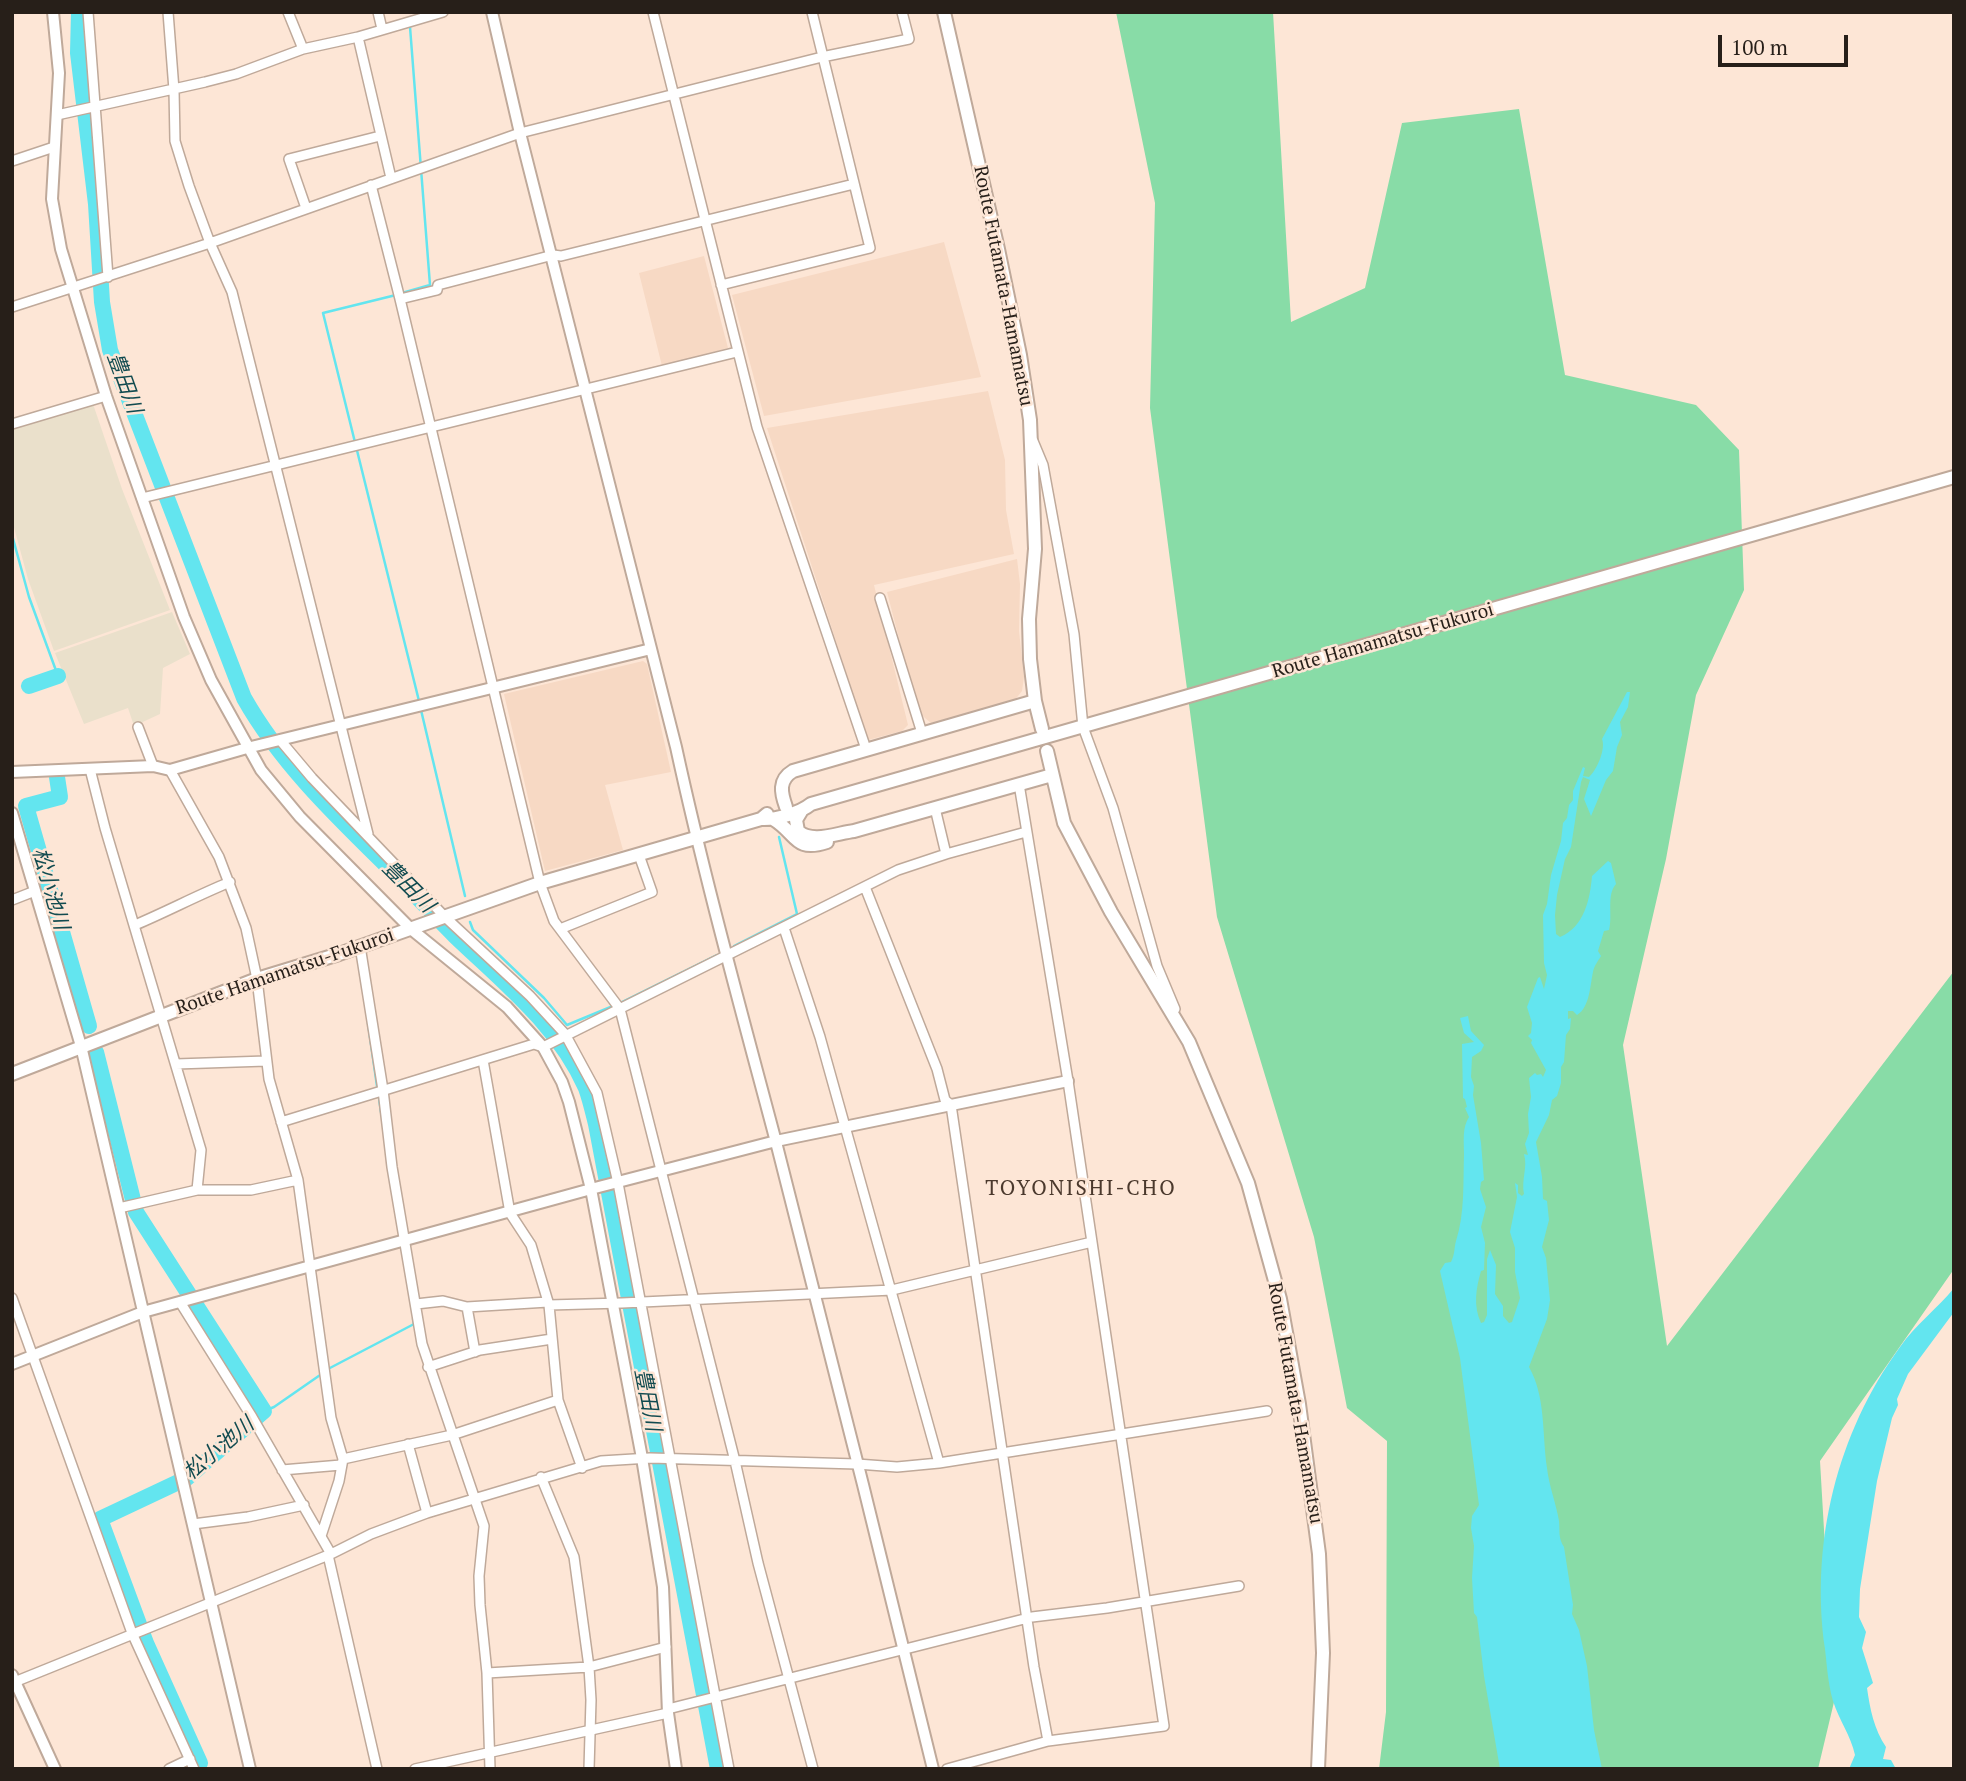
<!DOCTYPE html>
<html>
<head>
<meta charset="utf-8">
<style>
  body { margin:0 }
  #map { position:relative; width:1966px; height:1781px; overflow:hidden; background:#fde6d6; font-family:"PT Serif",serif }
  canvas { display:block }
  .frame { position:absolute; inset:0; border:14px solid #271f19; pointer-events:none }
  .scale { position:absolute; left:1718px; top:35px; width:130px; height:32px; box-sizing:border-box; border:4px solid #271f19; border-top:0; padding-left:9px; font-size:21px; line-height:24px; white-space:nowrap; color:#271f19; -webkit-text-stroke:5px #fde6d6; paint-order:stroke }
</style>
</head>
<body>
<div id="map">
<canvas width="1966" height="1781"></canvas>
<div class="frame"></div>
<div class="scale">100 m</div>
</div>
<script>
const ctx = document.querySelector('canvas').getContext('2d');
ctx.lineJoin = 'round';
function paint(path, color) {
  ctx.fillStyle = color;
  ctx.fill(path, 'evenodd');
}
function trace(path, color, width, dash) {
  ctx.strokeStyle = color;
  ctx.lineWidth = width;
  ctx.lineCap = dash ? 'butt' : 'round';
  ctx.setLineDash(dash || []);
  ctx.stroke(path);
}
function write(font, color, halo, rows, align = 'center') {
  ctx.font = font + ' "PT Serif","Noto Sans JP",serif';
  ctx.lineWidth = 5;
  ctx.setLineDash([]);
  ctx.textBaseline = 'middle';
  ctx.strokeStyle = halo;
  ctx.fillStyle = color;
  for (const [text, x, y, turn = 0] of rows) {
    ctx.save();
    ctx.translate(x, y);
    ctx.rotate((+turn || 0) * Math.PI / 180);
    ctx.textAlign = isNaN(turn) ? turn : align;
    if (halo) ctx.strokeText(text, 0, 0);
    ctx.fillText(text, 0, 0);
    ctx.restore();
  }
}
paint(new Path2D(`
  M 944,242 L 981,377 L 764,416 L 732,295 Z
  M 704,256 L 728,348 L 662,366 L 639,273 Z
  M 988,391 L 1005,460 L 1006,510 L 1014,554 L 874,585 L 908,725 L 902,731 L 868,740 L 767,428 Z
  M 1017,559 L 1020,584 L 1019,631 L 1024,677 L 1022,691 L 1014,701 L 931,723 L 918,712 L 887,592 Z
  M 643,661 L 647,664 L 671,772 L 605,785 L 623,850 L 545,871 L 504,694 Z`), '#f7d9c4');
paint(new Path2D(`
  M 93,404 L 122,489 L 170,610 L 54,651 L 28,579 L 12,520 L 12,430 Z
  M 172,612 L 190,654 L 163,668 L 160,714 L 134,726 L 128,708 L 84,724 L 55,653 Z`), '#eae0cb');
paint(new Path2D(`
  M 1116,12 L 1273,12 L 1291,322 L 1365,288 L 1402,123 L 1519,109 L 1565,375 L 1696,405 L 1739,450 L 1744,590 L 1696,695 L 1666,859 L 1623,1045 L 1667,1346 L 1954,971 L 1954,1269 L 1820,1461 L 1834,1702 L 1818,1769 L 1379,1769 L 1386,1712 L 1387,1441 L 1347,1408 L 1314,1237 L 1217,917 L 1150,408 L 1155,203 Z`), '#88dca7');
paint(new Path2D(`
  M 1627,692 L 1630,692 L 1628,707 L 1620,722 L 1622,735 L 1617,747 L 1613,771 L 1606,780 L 1591,816 L 1584,799 L 1590,780 L 1583,777 L 1581,782 L 1571,847 L 1565,859 L 1557,895 L 1555,915 L 1556,934 L 1560,937 C 1584,927 1590,900 1592,876 L 1608,861 L 1611,863 L 1616,884 C 1606,895 1613,916 1609,930 L 1604,931 L 1598,951 L 1601,956 C 1598,961 1594,966 1593,972 C 1590,985 1590,1007 1577,1015 L 1573,1011 L 1568,1011 L 1568,1019 L 1571,1018 L 1570,1029 L 1566,1035 L 1564,1062 L 1561,1067 L 1561,1083 L 1557,1096 L 1552,1100 L 1549,1115 L 1536,1142 L 1542,1177 L 1543,1199 L 1547,1201 L 1549,1220 L 1542,1247 L 1546,1258 L 1550,1300 L 1547,1319 L 1529,1367 C 1546,1397 1542,1434 1547,1468 C 1549,1486 1556,1503 1559,1521 C 1560,1531 1558,1538 1564,1547 L 1573,1605 L 1572,1614 L 1579,1630 L 1587,1666 L 1594,1730 L 1602,1769 L 1500,1769 L 1484,1676 L 1477,1617 L 1474,1613 L 1472,1578 L 1474,1546 L 1471,1528 L 1472,1516 L 1479,1505 L 1460,1358 L 1440,1271 L 1445,1263 L 1451,1262 C 1455,1254 1454,1248 1456,1241 C 1465,1213 1463,1183 1464,1154 C 1464,1141 1462,1128 1469,1117 L 1465,1108 L 1467,1107 L 1465,1099 L 1463,1098 L 1462,1044 L 1474,1042 L 1464,1033 L 1460,1018 L 1468,1016 L 1471,1031 L 1484,1045 L 1481,1051 L 1472,1057 L 1471,1077 L 1474,1086 L 1473,1095 L 1481,1143 L 1484,1180 L 1481,1182 L 1480,1189 L 1486,1207 L 1481,1227 L 1485,1243 L 1484,1270 L 1481,1271 C 1476,1288 1473,1306 1481,1323 L 1484,1322 L 1487,1315 L 1487,1259 L 1490,1250 L 1496,1265 L 1495,1294 L 1503,1306 L 1503,1316 L 1509,1323 L 1512,1322 L 1520,1298 L 1515,1272 L 1515,1248 L 1510,1232 L 1517,1197 L 1515,1183 L 1518,1185 L 1518,1193 L 1522,1196 L 1524,1194 C 1521,1180 1528,1167 1524,1154 L 1528,1155 L 1525,1144 L 1529,1133 L 1528,1114 L 1531,1097 L 1529,1078 L 1535,1073 L 1537,1075 L 1541,1074 L 1543,1077 L 1546,1070 L 1531,1043 L 1532,1040 L 1528,1036 L 1531,1033 L 1532,1023 L 1527,1007 L 1538,978 L 1540,977 L 1544,989 L 1547,975 L 1544,963 L 1543,915 L 1547,904 L 1551,875 L 1561,841 L 1563,823 L 1567,818 L 1569,805 L 1573,800 L 1573,791 L 1583,767 L 1585,768 L 1583,776 L 1589,777 C 1597,770 1606,749 1602,739 Z
  M 1954,1288 L 1954,1312 L 1908,1374 L 1897,1399 L 1898,1405 L 1892,1418 L 1877,1481 L 1860,1589 L 1859,1617 L 1866,1632 L 1862,1648 L 1873,1683 L 1867,1688 C 1870,1709 1874,1729 1886,1747 L 1883,1759 L 1891,1760 L 1896,1769 L 1849,1769 L 1855,1755 C 1851,1736 1839,1720 1833,1701 C 1828,1684 1827,1666 1825,1649 C 1810,1543 1837,1433 1900,1347 C 1915,1325 1937,1309 1954,1288 Z`), '#63e5ef');
trace(new Path2D(`
  M 402,293 L 430,285 L 410,27
  M 396,295 L 323,313 L 419,701
  M 12,535 L 29,597 L 58,676
  M 421,710 L 465,896
  M 470,922 L 473,930 L 544,998 L 567,1025 L 613,1006
  M 734,946 L 797,914 L 779,837
  M 620,1003 L 717,955
  M 78,1009 L 83,1026
  M 368,1023 L 377,1086
  M 379,1098 L 381,1112
  M 328,1369 L 414,1324 L 413,1319
  M 232,1375 L 244,1395
  M 264,1411 L 274,1407 L 323,1373
  M 256,1415 L 273,1445`), '#63e5ef', 2.5);
trace(new Path2D(`
  M 79,12 L 78,53 L 96,204 L 102,302 L 110,350 L 244,698 C 279,760 331,811 381,860 C 406,885 430,911 455,936 C 503,982 558,1025 586,1088 C 590,1099 593,1112 596,1124 L 718,1769
  M 29,686 L 58,676
  M 57,777 L 60,797 L 26,806 L 89,1026
  M 96,1052 L 136,1212 L 264,1411 L 187,1478 L 100,1519 L 146,1643 L 200,1763 L 187,1769`), '#63e5ef', 16);
const minor = new Path2D(`
  M 88,12 L 108,277
  M 168,12 L 174,90 L 175,141 L 189,186 L 210,243 L 232,292 L 368,834
  M 288,12 L 303,49
  M 378,12 L 382,29
  M 653,12 L 757,427 L 866,749
  M 358,37 L 391,178
  M 57,115 L 205,82 L 236,74 L 303,49 L 358,37 L 443,12
  M 12,161 L 54,147
  M 371,185 L 400,299 L 437,290 L 438,285 L 553,255 L 561,256 L 854,184
  M 306,208 L 289,159 L 380,136
  M 721,285 L 870,248 L 812,12
  M 400,299 L 540,883 L 554,921 L 620,1009 L 735,1461 L 758,1563 L 813,1769
  M 12,307 L 210,243 L 520,133 L 822,57 L 909,39 L 902,12
  M 12,424 L 106,396
  M 1033,441 L 1043,465 L 1074,634 L 1083,727 L 1113,808 L 1157,966 L 1175,1009
  M 142,498 L 737,352
  M 880,598 L 922,733
  M 138,727 L 153,766
  M 280,740 L 312,778 L 445,917 L 530,996 L 565,1034 L 597,1093 L 618,1183 L 729,1769
  M 90,769 L 105,828 L 201,1150 L 197,1190
  M 170,770 L 219,857 L 246,928 L 257,979 L 269,1079 L 298,1180 L 331,1418 L 343,1459 L 339,1481 L 321,1536
  M 935,808 L 946,854
  M 865,887 L 937,1069 L 945,1100 L 951,1105 L 1034,1667 L 1048,1741
  M 12,900 L 35,891
  M 135,925 C 168,911 198,895 230,882
  M 784,928 L 820,1037 L 939,1463
  M 560,929 L 652,892 L 639,855
  M 360,946 L 383,1090 L 392,1167 L 422,1344 L 484,1526 L 479,1576 L 480,1605 L 487,1673 L 490,1769
  M 483,1060 L 510,1213 L 531,1245 L 549,1305 L 558,1400 L 582,1468
  M 176,1064 L 266,1061
  M 281,1122 L 534,1044 L 543,1047 L 898,870 L 946,854 L 1026,832
  M 119,1208 L 197,1190 L 251,1190 L 298,1180
  M 12,1298 L 132,1633 L 194,1769
  M 180,1302 L 252,1417 L 331,1554
  M 416,1304 L 443,1301 L 467,1307 L 548,1302
  M 549,1305 L 622,1303 L 892,1290 L 1092,1242
  M 467,1307 L 475,1352
  M 428,1367 L 480,1350 L 552,1339
  M 408,1444 L 427,1513
  M 343,1459 L 452,1435 L 558,1400
  M 282,1470 L 341,1465
  M 541,1477 L 574,1557 L 589,1667 L 591,1700 L 589,1769
  M 193,1524 L 248,1517 L 304,1505
  M 328,1555 L 377,1769
  M 487,1673 L 589,1667 L 666,1647
  M 12,1683 L 331,1554 L 371,1534 L 427,1513 L 601,1461 L 650,1458 L 857,1464 L 897,1467 L 939,1463 L 1267,1411
  M 668,1709 L 1032,1617 L 1107,1608 L 1239,1586
  M 169,1769 L 190,1759
  M 415,1769 L 668,1713
  M 947,1769 L 1048,1741 L 1164,1726 L 1068,1081 L 1019,784`);
const tertiary = new Path2D(`
  M 53,12 L 59,73 L 52,199 L 61,249 L 106,396 L 184,617 L 211,680 L 261,770 L 300,817 L 411,929 L 507,1007 L 543,1047 L 562,1082 L 569,1102 L 591,1189 L 642,1458 L 663,1587 L 668,1713 L 676,1769
  M 492,12 L 520,133 L 676,747 C 705,880 741,1010 776,1142 C 830,1350 882,1560 933,1769
  M 12,772 L 153,766 L 170,770 L 247,748 L 651,649
  M 12,813 L 81,1046 L 250,1769
  M 12,1364 L 143,1312 L 591,1189 L 776,1141 L 1068,1081
  M 12,1675 L 55,1769`);
const secondary = new Path2D(`
  M 944,12 L 998,249 L 1020,355 L 1030,420 L 1035,549 L 1029,619 L 1030,659 L 1035,701 L 1042,729
  M 1047,751 L 1064,823 L 1111,912 L 1189,1042 L 1248,1183 L 1280,1299 L 1299,1404 L 1319,1554 L 1323,1653 L 1318,1769
  M 786,807 C 781,793 778,780 793,771 L 1035,701
  M 802,810 L 796,820 L 798,831 C 812,844 837,833 854,831 L 1052,775
  M 761,819 C 776,820 800,813 811,804 L 1954,477
  M 773,819 C 797,833 794,853 827,842
  M 12,1074 L 257,979 L 339,954 L 540,883 L 761,819 L 767,814`);
trace(minor, '#bfa99a', 12);
trace(tertiary, '#bfa99a', 14);
trace(secondary, '#bfa99a', 16);
trace(minor, '#fff', 9);
trace(tertiary, '#fff', 10);
trace(secondary, '#fff', 12);
write('19px', '#271f19', '#fde6d6', [
  ["Route Futamata-Hamamatsu",1003,286,79],
  ["Route Hamamatsu-Fukuroi",1383,641,-16],
  ["Route Hamamatsu-Fukuroi",285,972,-19],
  ["Route Futamata-Hamamatsu",1295,1403,80]
]);
write('italic 21px', '#114b50', '#fde6d6', [
  ["豊田川",124,383,70],
  ["豊田川",408,887,45],
  ["松小池川",50,889,74],
  ["豊田川",647,1400,79],
  ["松小池川",219,1449,-40]
]);
ctx.letterSpacing = '2px';
write('21px', '#4b392d', '#fde6d6', [
  ["TOYONISHI-CHO",1081,1189]
]);
ctx.letterSpacing = '0px';
</script>
</body>
</html>
